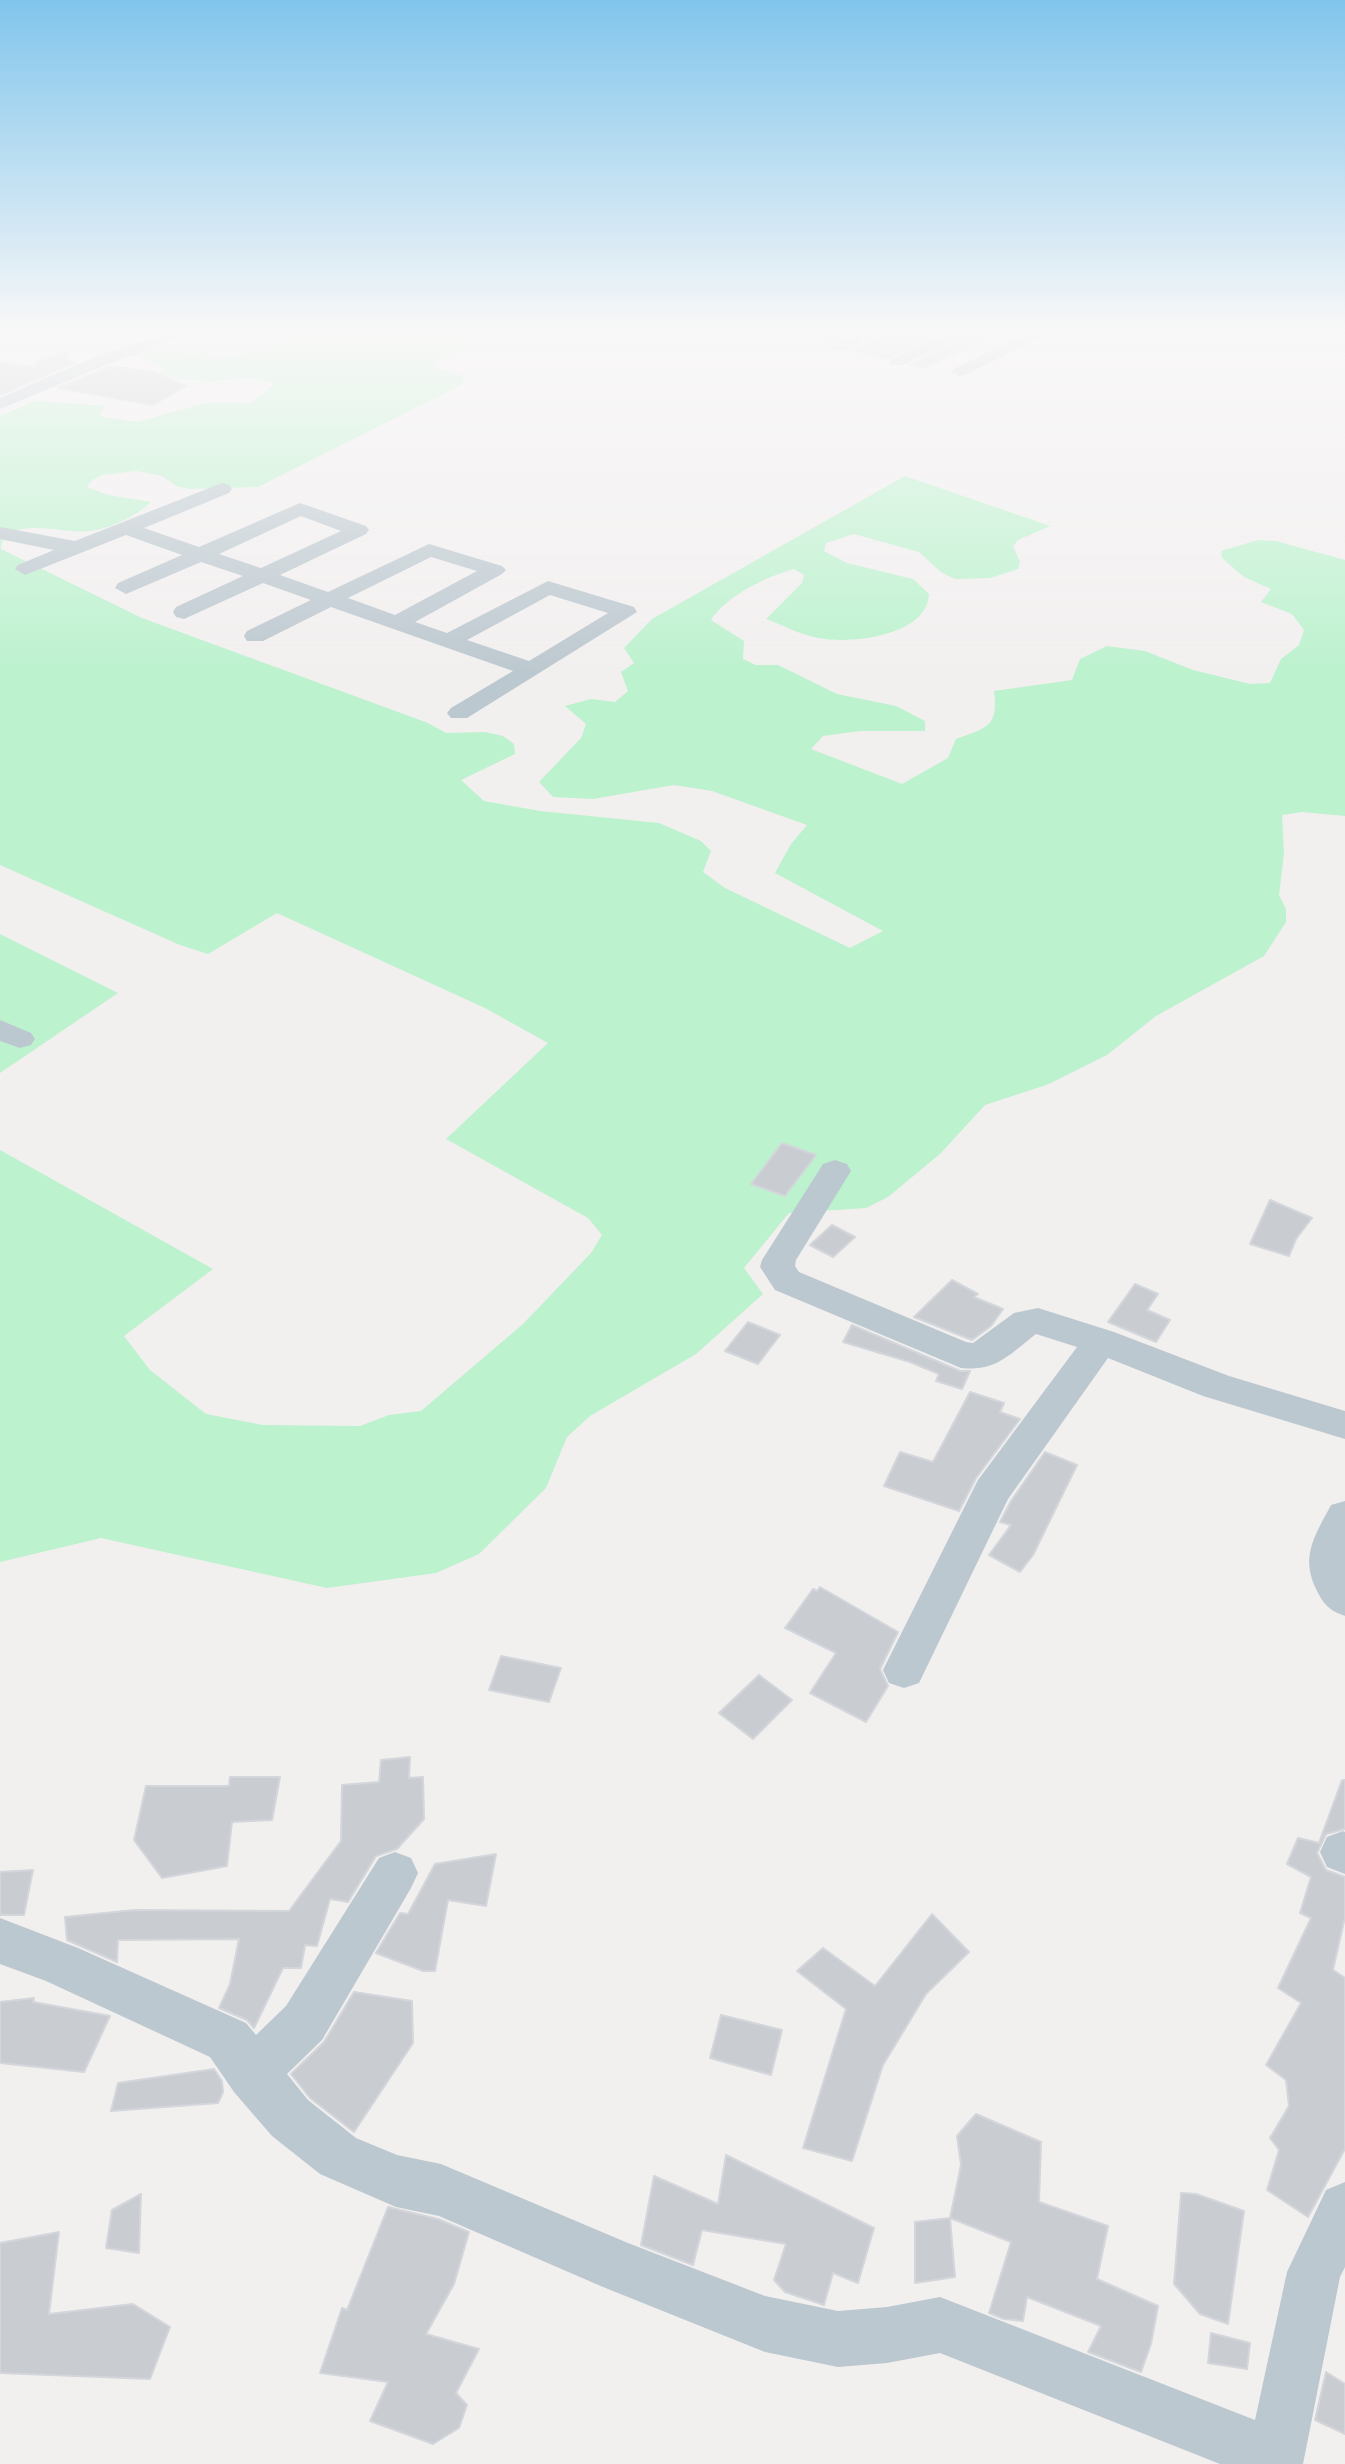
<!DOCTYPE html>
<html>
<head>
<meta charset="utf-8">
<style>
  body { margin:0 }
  canvas { display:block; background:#f2efef }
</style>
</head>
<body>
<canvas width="1345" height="2464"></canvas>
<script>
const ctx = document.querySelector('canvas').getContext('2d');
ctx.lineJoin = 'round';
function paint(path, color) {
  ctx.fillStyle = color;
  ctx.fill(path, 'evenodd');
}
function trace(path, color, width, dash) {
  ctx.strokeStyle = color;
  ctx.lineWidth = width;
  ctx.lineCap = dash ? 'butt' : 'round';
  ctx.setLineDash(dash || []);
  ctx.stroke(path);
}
paint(new Path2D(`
  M 284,330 L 504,330 L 443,358 L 432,366 L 461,376 L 464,381 L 459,386 L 258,487 L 189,489 L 176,486 L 162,476 L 136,471 L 103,475 L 92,480 L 87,487 L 108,495 L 151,502 C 136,516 110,529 89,531 C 68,535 3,513 1,549 L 142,618 L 428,723 L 446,733 L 485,732 L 503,736 L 514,744 L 515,754 L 461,780 L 484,801 L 540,811 L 659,823 L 701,841 L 711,851 L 703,872 L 725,888 L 850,948 L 883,931 L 775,873 L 791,844 L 807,825 L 712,791 L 674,785 L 593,799 L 553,797 L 539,782 L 581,738 L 586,724 L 565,706 L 591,699 L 615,702 L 628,691 L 621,672 L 634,663 L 624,648 L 652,619 L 905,476 L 1050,526 L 1018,540 L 1013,546 L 1020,562 L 1018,569 L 990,578 L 955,579 L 942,573 L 919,552 L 854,534 L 826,543 L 824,551 L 847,563 L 913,579 L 929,594 C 927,635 856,643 825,639 C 805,637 785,626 766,619 L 802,583 L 804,575 L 794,569 C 767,576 726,596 711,620 L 744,641 L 743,659 L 756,665 L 778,665 L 837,694 L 896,706 L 925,721 L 925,731 L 860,731 L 823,736 L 811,749 L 902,784 L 948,758 L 956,739 C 986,728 999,727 994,691 L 1072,680 L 1080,659 L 1107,646 L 1145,651 L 1193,670 L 1250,684 L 1270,683 L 1281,659 L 1299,645 L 1304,630 L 1292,614 L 1261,602 L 1271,589 L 1244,577 L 1222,558 L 1221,551 L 1258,540 L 1276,541 L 1345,560 L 1345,816 L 1302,812 L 1282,815 L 1284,853 L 1279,895 L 1286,909 L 1286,922 L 1264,956 L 1156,1016 L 1107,1055 L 1049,1084 L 985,1105 L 940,1154 L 888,1197 L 866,1208 L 789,1213 L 744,1268 L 763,1294 L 696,1354 L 590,1416 L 567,1437 L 546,1488 L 479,1554 L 436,1573 L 327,1588 L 101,1538 L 0,1562 L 0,1150 L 213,1269 L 124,1336 L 150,1370 L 206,1414 L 263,1425 L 360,1426 L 389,1415 L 421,1411 L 523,1324 L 591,1253 L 602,1235 L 588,1218 L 446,1139 L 548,1043 L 485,1008 L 277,913 L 208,954 L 180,945 L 0,865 L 0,416 L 35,401 L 105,406 L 100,416 L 137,422 L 205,403 L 250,403 L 275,384 L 255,378 L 210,381 L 160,378 L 163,369 L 135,355 L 157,346 L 187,354 L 214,352 L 204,358 C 232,359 264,351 288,336 Z
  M 0,934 L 118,993 L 0,1073 Z`), '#bcf2ce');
const building = new Path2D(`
  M 813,330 L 856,330 L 831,343 L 812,338 Z
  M 888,330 L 944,330 L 887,359 L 854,350 Z
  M 976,330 L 1008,330 L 923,368 L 910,365 Z
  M 68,350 L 67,360 L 76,362 L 0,395 L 0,362 L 39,368 L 36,361 Z
  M 111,366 L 155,372 L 186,386 L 153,405 L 58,388 Z
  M 782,1143 L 816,1155 L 785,1196 L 751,1184 Z
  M 1270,1200 L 1312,1218 L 1296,1239 L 1289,1256 L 1250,1244 Z
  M 832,1225 L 855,1237 L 833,1257 L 810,1245 Z
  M 952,1280 L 978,1294 L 974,1297 L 1003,1309 L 991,1326 L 972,1340 L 914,1317 Z
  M 1135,1284 L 1158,1294 L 1147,1310 L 1170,1320 L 1156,1342 L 1108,1322 Z
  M 748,1322 L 780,1335 L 758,1364 L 725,1351 Z
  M 852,1325 L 960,1371 L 970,1371 L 962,1389 L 936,1381 L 939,1374 L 910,1362 L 843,1342 Z
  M 970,1392 L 1004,1403 L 1000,1412 L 1020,1419 L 976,1478 L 959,1511 L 884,1486 L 900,1452 L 933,1462 Z
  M 1045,1452 L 1077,1465 L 1033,1555 L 1020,1572 L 989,1555 L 1011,1525 L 1000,1522 L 1011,1501 Z
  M 820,1587 L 898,1632 L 880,1669 L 888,1686 L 866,1722 L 810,1693 L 836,1653 L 785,1628 L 813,1589 L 817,1591 Z
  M 501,1656 L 561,1668 L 549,1702 L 489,1690 Z
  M 759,1675 L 792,1700 L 753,1739 L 719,1713 Z
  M 410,1757 L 409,1778 L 423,1777 L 424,1819 L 397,1849 L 376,1856 L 348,1902 L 330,1899 L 317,1946 L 305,1945 L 301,1968 L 283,1968 L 254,2028 L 247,2020 L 219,2008 L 230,1984 L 239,1939 L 118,1940 L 117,1962 L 67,1940 L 65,1917 L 134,1910 L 289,1911 L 341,1841 L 342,1785 L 379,1782 L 381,1760 Z
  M 230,1777 L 280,1777 L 272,1820 L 232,1822 L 227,1866 L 162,1878 L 134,1840 L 146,1786 L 229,1786 Z
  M 1342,1780 L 1345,1780 L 1345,1829 L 1326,1834 L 1317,1853 L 1326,1870 L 1345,1877 L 1345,1917 L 1333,1970 L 1345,1978 L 1345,2149 L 1308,2217 L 1267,2190 L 1279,2150 L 1270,2138 L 1289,2106 L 1286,2080 L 1266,2065 L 1301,2003 L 1278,1988 L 1311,1918 L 1300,1913 L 1311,1877 L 1287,1864 L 1298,1838 L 1319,1843 Z
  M 496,1854 L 486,1906 L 448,1900 L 435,1971 L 423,1971 L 376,1953 L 400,1913 L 408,1914 L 435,1864 Z
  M 33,1870 L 24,1915 L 0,1915 L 0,1872 Z
  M 932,1914 L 969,1952 L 926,1994 L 883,2065 L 852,2161 L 803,2148 L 846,2009 L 797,1971 L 823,1948 L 875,1986 Z
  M 354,1992 L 412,2001 L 413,2043 L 354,2132 L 310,2098 L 291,2074 L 324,2042 Z
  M 34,1998 L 33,2002 L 110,2016 L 84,2072 L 0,2063 L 0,2002 Z
  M 721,2015 L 782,2030 L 771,2075 L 710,2058 Z
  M 214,2069 L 222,2081 L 223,2092 L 218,2103 L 111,2111 L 118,2083 Z
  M 976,2114 L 1041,2142 L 1039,2202 L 1108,2226 L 1097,2279 L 1158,2306 L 1151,2344 L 1141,2372 L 1088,2352 L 1101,2326 L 1027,2297 L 1023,2321 L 1004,2319 L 989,2313 L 1011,2242 L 950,2218 L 961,2165 L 957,2136 Z
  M 726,2155 L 874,2228 L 858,2283 L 833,2273 L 824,2305 L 785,2292 L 774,2280 L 786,2244 L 702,2230 L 693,2265 L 641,2245 L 654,2176 L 718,2204 Z
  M 1181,2193 L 1196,2194 L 1244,2211 L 1228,2324 L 1200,2314 L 1174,2284 Z
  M 141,2194 L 139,2253 L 106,2248 L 112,2210 Z
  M 388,2207 L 438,2219 L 469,2232 L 454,2284 L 426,2334 L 479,2349 L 456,2393 L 467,2405 L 459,2428 L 433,2444 L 370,2421 L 388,2382 L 320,2373 L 342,2308 L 347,2310 Z
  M 950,2218 L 955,2277 L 915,2283 L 915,2222 Z
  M 59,2232 L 49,2314 L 133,2304 L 170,2327 L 150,2379 L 0,2373 L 0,2243 Z
  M 1211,2333 L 1250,2343 L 1247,2369 L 1208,2363 Z
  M 1326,2372 L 1345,2384 L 1345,2434 L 1315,2420 Z`);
paint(building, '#c9cdd2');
trace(building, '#d3d6db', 2);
paint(new Path2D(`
  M 176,330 L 201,330 L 106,365 L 0,409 L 0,398 L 94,357 Z
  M 863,330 L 885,330 L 846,350 L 834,350 L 832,346 Z
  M 951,330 L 973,330 L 903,365 L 891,365 L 889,361 Z
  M 1034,330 L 1056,330 L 965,375 L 959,376 L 950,371 Z
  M 222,483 L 229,485 L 232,489 L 229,493 L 144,528 L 199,547 L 300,503 L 366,526 L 369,530 L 366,534 L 280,575 L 328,592 L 429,544 L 502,566 L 506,570 L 502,574 L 415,622 L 447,633 L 548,581 L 634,607 L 637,612 L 467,718 L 451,718 L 447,713 L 451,708 L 513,671 L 331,607 L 263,641 L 247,641 L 244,636 L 247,631 L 311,600 L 263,583 L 184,619 L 176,617 L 173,612 L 176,607 L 243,576 L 201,562 L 126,594 L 115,588 L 118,583 L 182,555 L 126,535 L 25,575 L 15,569 L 18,565 L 54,550 L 0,539 L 0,527 L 75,541 ZM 301,516 L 341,531 L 261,568 L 219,554 ZM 431,557 L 477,571 L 395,615 L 348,598 ZM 550,595 L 608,613 L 529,661 L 467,640 Z
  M 0,1020 L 31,1033 L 35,1039 L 31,1045 L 20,1048 L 0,1041 Z
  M 835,1160 L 847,1164 L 851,1171 L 796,1260 L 795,1266 L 799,1272 L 966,1342 L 973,1343 L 1014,1313 L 1038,1308 L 1114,1332 L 1229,1376 L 1345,1411 L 1345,1439 L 1203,1396 L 1108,1358 L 1008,1499 L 919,1683 L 904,1688 L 889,1683 L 883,1670 L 978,1480 L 1077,1347 L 1036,1334 C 1010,1354 996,1372 961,1368 L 775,1290 L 760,1267 L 762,1260 L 823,1164 Z
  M 1345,1501 L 1345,1616 C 1331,1611 1325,1606 1318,1593 C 1299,1558 1314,1537 1331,1505 Z
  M 1343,1831 L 1345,1832 L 1345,1874 L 1327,1867 L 1320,1852 L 1327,1837 Z
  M 395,1852 L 411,1858 L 418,1873 L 411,1888 L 322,2040 L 287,2074 L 308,2100 L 356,2138 L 397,2155 L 441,2164 L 628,2243 L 765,2296 L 838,2311 L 887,2307 L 940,2297 L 1255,2420 L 1287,2272 L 1326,2190 L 1345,2182 L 1345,2267 L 1340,2277 L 1303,2464 L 1220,2464 L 940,2353 L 887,2363 L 838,2367 L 765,2352 L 603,2287 L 439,2216 L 396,2207 L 320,2174 L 272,2136 L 234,2092 L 210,2057 L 46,1981 L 0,1964 L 0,1918 L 78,1948 L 246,2023 L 256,2035 L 286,2006 L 379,1858 Z`), '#bcc8cf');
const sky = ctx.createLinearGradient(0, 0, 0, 675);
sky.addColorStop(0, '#81c5ec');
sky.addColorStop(0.49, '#f9f8f8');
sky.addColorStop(1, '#f9f8f800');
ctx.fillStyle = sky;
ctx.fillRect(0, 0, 1345, 675);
</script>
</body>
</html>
